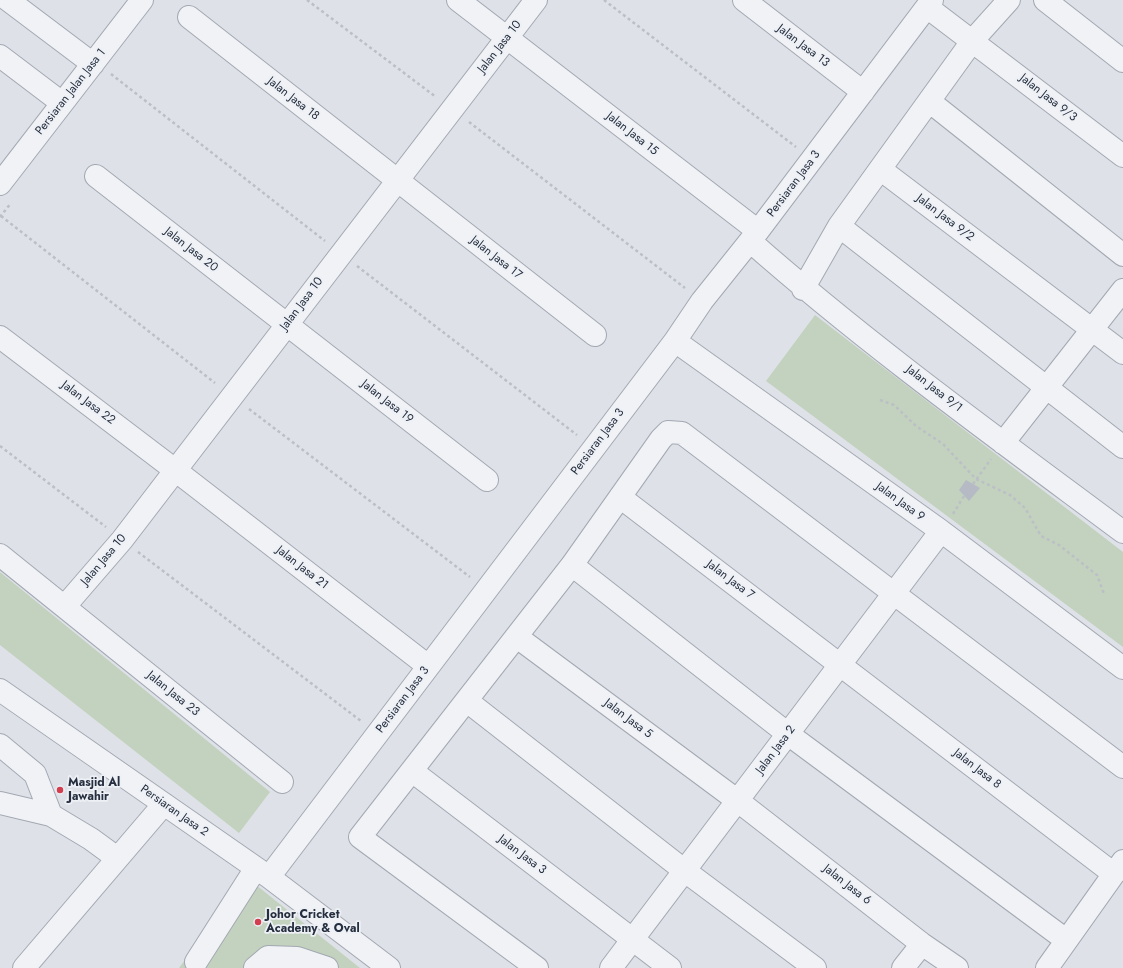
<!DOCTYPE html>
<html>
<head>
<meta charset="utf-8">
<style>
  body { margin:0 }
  canvas { display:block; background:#dee1e8 }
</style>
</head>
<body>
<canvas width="1123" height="968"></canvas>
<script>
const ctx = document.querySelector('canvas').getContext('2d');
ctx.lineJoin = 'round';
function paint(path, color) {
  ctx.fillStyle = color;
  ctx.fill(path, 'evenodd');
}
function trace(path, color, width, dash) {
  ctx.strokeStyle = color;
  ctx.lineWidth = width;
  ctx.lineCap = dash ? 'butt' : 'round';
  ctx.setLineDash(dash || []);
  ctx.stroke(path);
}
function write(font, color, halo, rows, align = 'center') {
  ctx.font = font + ' Jost,sans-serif';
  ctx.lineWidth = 3.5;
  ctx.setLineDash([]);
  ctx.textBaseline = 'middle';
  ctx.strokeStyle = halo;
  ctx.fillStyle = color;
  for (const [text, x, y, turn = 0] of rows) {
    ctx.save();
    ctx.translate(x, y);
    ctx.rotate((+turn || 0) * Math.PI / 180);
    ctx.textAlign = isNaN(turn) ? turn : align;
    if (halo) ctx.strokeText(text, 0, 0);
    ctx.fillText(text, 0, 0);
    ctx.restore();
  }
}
paint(new Path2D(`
  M 815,315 L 1123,552 L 1123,647 L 766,381 Z
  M 0,572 L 270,792 L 239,833 L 0,645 Z
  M 246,877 L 360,968 L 179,968 Z`), '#c3d2be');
paint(new Path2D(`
  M 966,480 L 980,488 L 969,501 L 959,490 Z`), '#b5bac5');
const minor = new Path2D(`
  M 8,0 L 93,64
  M 458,0 L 758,231
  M 744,0 L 863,92
  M 1045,0 L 1123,61
  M 927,7 L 1123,156
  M 189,17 L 595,335
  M 0,56 L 62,103
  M 929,101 L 1123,255
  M 880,169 L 1123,353
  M 96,176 L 487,480
  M 0,184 L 142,0
  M 839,226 L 1123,447
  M 750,241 C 868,345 997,438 1123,532
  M 803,289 L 839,226 L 973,40 L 1009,0
  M 0,337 L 175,470 L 428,666
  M 675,341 L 941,531 L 1123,668
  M 1003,443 L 1123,290
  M 620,497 L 1114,874
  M 0,555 L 282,782
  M 572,565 L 788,734 L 1066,940
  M 65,606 L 122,540 L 536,0
  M 517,637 L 738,801 L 922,944 L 957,968
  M 0,690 L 269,877 L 389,968
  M 467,701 L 685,871 L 815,968
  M 0,745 L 35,774 L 51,815
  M 412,771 L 670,968
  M 0,803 L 51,815 L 91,839 L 117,858
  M 269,877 L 675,341 L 702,301 L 758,231 L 932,0
  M 196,962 L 256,868
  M 24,968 L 164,804
  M 255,968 L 268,957 L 297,958 L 327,968
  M 537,968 L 360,837 L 572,565 L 661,439 L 668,432 L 682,433 L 1123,767
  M 611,968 L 941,531
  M 903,968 L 922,944
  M 1047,968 L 1123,861`);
trace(minor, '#a3a8b2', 24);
trace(new Path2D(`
  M 307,0 L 436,97
  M 604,0 L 796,147
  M 111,74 L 325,241
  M 469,122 L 685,288
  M 1,216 L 215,383
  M 0,217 L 11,203
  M 357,266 L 577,435
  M 880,400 L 894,405 L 916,426 L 943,444 L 976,479 L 1010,495 L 1025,508 L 1041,536 L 1059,545 L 1097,575 L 1104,594
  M 249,409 L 470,577
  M 0,446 L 106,527
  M 973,484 L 991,459
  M 953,514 L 964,496
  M 138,552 L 361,721`), '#bbbfc6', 2.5, [3, 3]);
trace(minor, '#f0f2f6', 22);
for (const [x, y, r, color] of [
  [60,790,4,"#d23e4f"],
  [258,922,4,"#d23e4f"]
]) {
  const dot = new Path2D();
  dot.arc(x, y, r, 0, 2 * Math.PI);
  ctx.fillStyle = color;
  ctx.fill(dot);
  trace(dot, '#edf0f5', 1.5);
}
write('12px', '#262f3f', '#edf0f5', [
  ["Jalan Jasa 13",803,46,37],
  ["Jalan Jasa 10",500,47,-52],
  ["Persiaran Jalan Jasa 1",71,92,-52],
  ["Jalan Jasa 9/3",1048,98,38],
  ["Jalan Jasa 18",293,99,38],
  ["Jalan Jasa 15",632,134,38],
  ["Persiaran Jasa 3",794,184,-53],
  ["Jalan Jasa 9/2",945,218,37],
  ["Jalan Jasa 20",191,250,38],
  ["Jalan Jasa 17",496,258,38],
  ["Jalan Jasa 10",302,304,-53],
  ["Jalan Jasa 9/1",934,389,38],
  ["Jalan Jasa 19",387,402,38],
  ["Jalan Jasa 22",88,403,37],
  ["Persiaran Jasa 3",598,442,-53],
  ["Jalan Jasa 9",900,502,36],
  ["Jalan Jasa 10",104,560,-50],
  ["Jalan Jasa 21",302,568,38],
  ["Jalan Jasa 7",730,580,37],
  ["Jalan Jasa 23",173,694,39],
  ["Persiaran Jasa 3",403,700,-53],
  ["Jalan Jasa 5",628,719,37],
  ["Jalan Jasa 2",776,750,-53],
  ["Jalan Jasa 8",977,769,38],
  ["Persiaran Jasa 2",174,811,35],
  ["Jalan Jasa 3",522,855,37],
  ["Jalan Jasa 6",847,885,38]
]);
write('bold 12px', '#262f3f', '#edf0f5', [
  ["Masjid Al",68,783],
  ["Jawahir",68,797],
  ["Johor Cricket",266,915],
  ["Academy & Oval",266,929]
], 'left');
</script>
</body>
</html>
